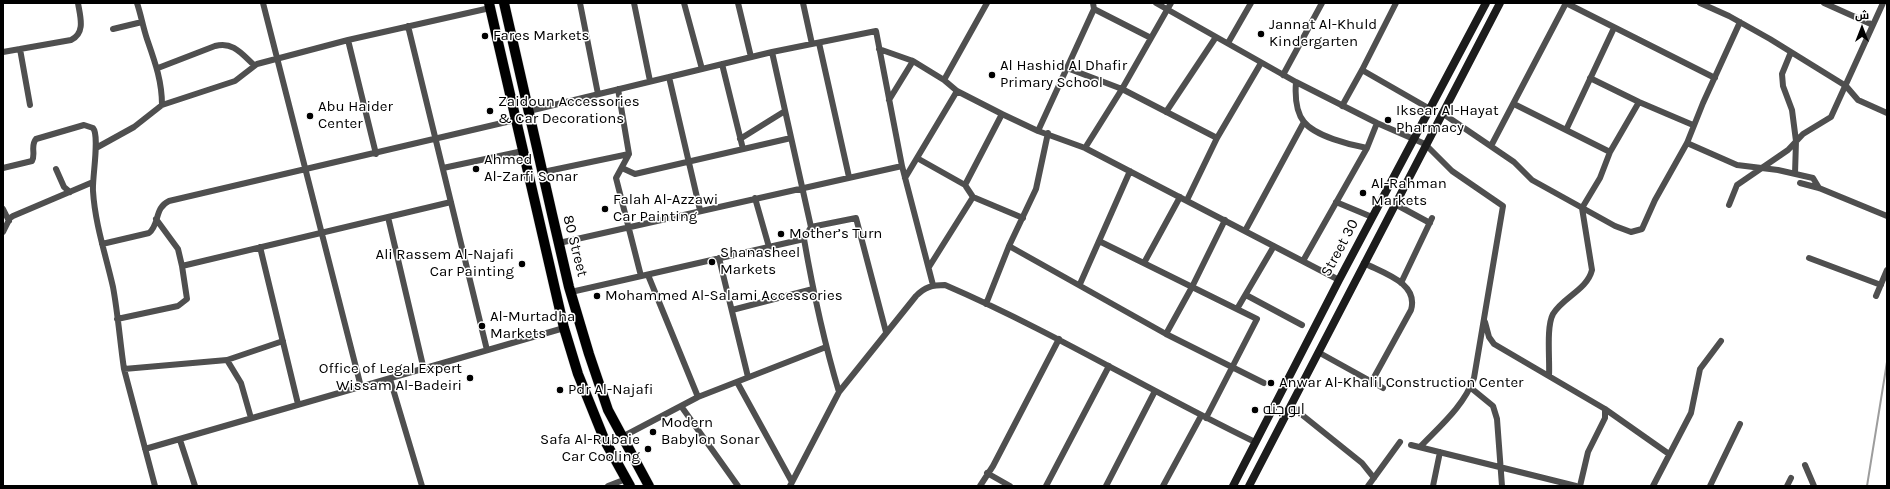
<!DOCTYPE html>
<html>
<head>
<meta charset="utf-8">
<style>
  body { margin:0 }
  #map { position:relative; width:1890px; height:489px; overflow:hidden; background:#fff; font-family:Karla,Cairo,sans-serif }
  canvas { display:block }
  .frame { position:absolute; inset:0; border:4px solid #000; pointer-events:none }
  .north { position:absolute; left:1842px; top:8px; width:40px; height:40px; -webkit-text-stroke:3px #fff; paint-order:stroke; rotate:0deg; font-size:11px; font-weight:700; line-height:16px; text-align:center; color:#000 }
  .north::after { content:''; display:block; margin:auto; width:14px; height:18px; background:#000; clip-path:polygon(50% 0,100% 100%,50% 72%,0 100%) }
</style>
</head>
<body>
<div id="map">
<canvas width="1890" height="489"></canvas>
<div class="frame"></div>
<div class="north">ش</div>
</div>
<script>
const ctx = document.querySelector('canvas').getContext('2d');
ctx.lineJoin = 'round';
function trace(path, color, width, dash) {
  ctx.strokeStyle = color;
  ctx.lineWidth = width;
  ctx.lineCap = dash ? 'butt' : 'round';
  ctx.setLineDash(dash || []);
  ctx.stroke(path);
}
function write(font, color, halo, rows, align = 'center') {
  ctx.font = font + ' Karla,Cairo,sans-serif';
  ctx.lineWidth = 3;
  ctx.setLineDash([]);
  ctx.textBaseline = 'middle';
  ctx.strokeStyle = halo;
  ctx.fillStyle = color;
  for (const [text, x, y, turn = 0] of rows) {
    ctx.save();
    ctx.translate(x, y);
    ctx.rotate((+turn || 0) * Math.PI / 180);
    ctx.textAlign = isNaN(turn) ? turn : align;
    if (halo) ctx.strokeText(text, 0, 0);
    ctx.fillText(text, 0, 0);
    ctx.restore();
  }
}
trace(new Path2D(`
  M 1867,486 L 1887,362`), '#9d9d9d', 2);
const primary = new Path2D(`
  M 489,3 L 564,328 L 578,374 L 605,441 L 630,486
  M 504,3 L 552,214 L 569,287 L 589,354 L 608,410 L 649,486`);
trace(primary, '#dbdbdb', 11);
trace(new Path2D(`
  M 137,3 C 141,15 143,27 147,39 C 155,62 162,81 162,105
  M 263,3 L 361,387
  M 580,3 L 598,94
  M 634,3 L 650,81
  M 684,3 L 702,69
  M 738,3 L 751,57
  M 803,3 L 812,44
  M 1156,3 L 1296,82 L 1377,123 L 1425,144 L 1452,171 L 1503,206 L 1474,378 C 1464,406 1440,426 1420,447
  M 1566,3 L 1715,78
  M 1700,3 L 1729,16 L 1770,39 L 1846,86 L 1858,100 L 1887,113
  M 1824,3 L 1873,25
  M 1094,9 L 1151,38
  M 408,26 L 487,350
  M 113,29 L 142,22
  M 348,40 L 376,154
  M 819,43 L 849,177
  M 1228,43 L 1251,3
  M 20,49 L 30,105
  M 879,49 L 913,61 L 944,80 L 957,91 L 1002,114 L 1038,131 L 1085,148 L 1339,280
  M 3,52 L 71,40 C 86,33 80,16 78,3
  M 772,52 L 811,227 L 804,239 C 813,291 824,342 839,392
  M 1791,52 L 1782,74 L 1783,86 L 1792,110 L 1796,141 L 1795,174
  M 722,64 L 743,149
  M 158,68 L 215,46 C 233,41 242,54 254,65
  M 1067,68 L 1122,89 L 1217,138
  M 1362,70 L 1430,109
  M 1283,75 L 1322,3
  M 669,77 L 700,210
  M 1590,78 L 1639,102 L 1693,125
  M 944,80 L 987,3
  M 1296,82 C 1295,95 1295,111 1304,122 C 1315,136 1350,145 1367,148 L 1377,123
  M 618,89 L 629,154 L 616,178 L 641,276
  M 889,100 L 913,61
  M 1514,104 L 1610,152
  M 1342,106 L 1362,70 L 1396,3
  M 529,111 L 772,52 L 876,31 L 902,166 L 933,285
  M 1166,112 L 1216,37
  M 1442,113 L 1514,162 L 1532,180 L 1615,226 L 1631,232 L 1642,229 L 1655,200 L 1687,143 L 1703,103 L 1740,22
  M 1566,130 L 1614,28
  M 1038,131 L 1094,9 L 1093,3
  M 740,139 L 785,111
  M 1687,143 L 1737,165 L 1778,170 L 1813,178 L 1819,188
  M 1491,146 L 1566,3
  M 96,148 L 134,127 L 162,105 L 235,81 L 257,64 L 348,40 L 490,8
  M 1085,148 L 1122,89 L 1171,3
  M 917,158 L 965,185 L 973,197 L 1023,218
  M 3,168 L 32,161 C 36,154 30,146 36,139 L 84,125 L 93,128 C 100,136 92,178 93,191 C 95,224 106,256 113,287 C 118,314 120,342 124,369 L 227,360
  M 443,168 L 523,151
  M 622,168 L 635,174 L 791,138
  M 56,169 L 64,187 L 70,192
  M 543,172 L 629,154
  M 905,178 L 957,91
  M 1800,183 L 1819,188 L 1887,216
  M 965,185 L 1002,114
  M 755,198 L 769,247
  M 1187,200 L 1217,138 L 1261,63
  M 1336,202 L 1372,217
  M 1395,204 L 1430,223
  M 1729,205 L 1737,185 L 1788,150 L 1803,134 L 1831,117 L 1883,3
  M 3,209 L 9,221
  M 388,217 L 424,370
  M 811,227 L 856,218 L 886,332
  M 1245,231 L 1304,122
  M 3,232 L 10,218 L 13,216 L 93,182
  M 1099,241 L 1257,319 L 1206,418
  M 559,243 L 902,166
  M 102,244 L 149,233 C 160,224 154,208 169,201 L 515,120
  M 1009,246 L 1166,334 L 1264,383
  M 260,247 L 298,404
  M 719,258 L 748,377
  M 1809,258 L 1881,285
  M 1303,261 L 1367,148
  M 1144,263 L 1180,197
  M 1364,263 C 1383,273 1419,283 1411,310 L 1372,381
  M 182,266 L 451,202
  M 929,267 L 973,197
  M 648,275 L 698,397
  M 1401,283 L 1432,218
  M 1080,284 L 1130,171
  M 571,292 L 804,239
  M 1246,295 L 1302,325
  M 1876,296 L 1887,270
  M 986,304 L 1009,246 L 1036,189 L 1048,133
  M 1237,309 L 1274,246
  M 732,310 L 813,289
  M 117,319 L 178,306 L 187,299 L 182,266 L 178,249 L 156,219
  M 1485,322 L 1489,337 L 1494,344 L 1605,409 L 1669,454
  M 1166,334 L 1192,287 L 1225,220
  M 1318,352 L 1383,388
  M 124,369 L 155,486
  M 1549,376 C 1550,360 1546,327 1553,314 C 1563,297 1587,290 1592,270 L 1582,208 L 1600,178 L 1610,152 L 1639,102
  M 390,379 L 422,486
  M 737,382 L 792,482
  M 1471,388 L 1493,406 L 1497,419 L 1502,486
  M 681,406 L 738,486
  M 1291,406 L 1362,463 L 1374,478
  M 251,418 L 241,383 L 227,360 L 283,341
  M 622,437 L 698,397 L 826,347
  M 180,440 L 195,486
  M 1411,445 L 1576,486
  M 145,449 L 564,328
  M 1805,465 L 1814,486
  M 987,473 L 1010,486
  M 608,486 L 626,479
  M 790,486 L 839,392 L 916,296 C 925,287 932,285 945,285 C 1052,331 1151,392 1255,442
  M 980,486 L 993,466 L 1059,339
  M 1046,486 L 1109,366
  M 1106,486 L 1155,391
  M 1163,486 L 1201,416
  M 1368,486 L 1400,442
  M 1433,486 L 1440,452
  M 1580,486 L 1588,452 L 1605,418 L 1605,409
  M 1653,486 L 1691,413 L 1700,369 L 1721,341
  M 1710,486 L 1740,424
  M 1787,486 L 1791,478`), '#4f4f4f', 6);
trace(new Path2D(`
  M 1233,486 L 1339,280 L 1486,3
  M 1249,486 L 1500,3`), '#1c1c1c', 8);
trace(primary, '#000', 10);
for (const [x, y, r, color] of [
  [1261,34,4,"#000"],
  [485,36,4,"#000"],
  [992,75,4,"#000"],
  [490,111,4,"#000"],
  [310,116,4,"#000"],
  [1388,120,4,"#000"],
  [476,169,4,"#000"],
  [1363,193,4,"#000"],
  [605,209,4,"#000"],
  [781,234,4,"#000"],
  [712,262,4,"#000"],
  [522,264,4,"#000"],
  [597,296,4,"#000"],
  [482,326,4,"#000"],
  [470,378,4,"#000"],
  [1271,383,4,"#000"],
  [560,390,4,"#000"],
  [1255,410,4,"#000"],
  [653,432,4,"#000"],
  [648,449,4,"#000"]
]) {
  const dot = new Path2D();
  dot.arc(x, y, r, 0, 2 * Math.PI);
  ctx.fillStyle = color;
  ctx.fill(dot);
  trace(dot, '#fff', 1.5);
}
write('15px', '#000', '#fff', [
  ["Jannat Al-Khuld",1269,25],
  ["Kindergarten",1269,42],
  ["Fares Markets",493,36],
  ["Al Hashid Al Dhafir",1000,66],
  ["Primary School",1000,83],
  ["Zaidoun Accessories",498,102],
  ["& Car Decorations",498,119],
  ["Abu Haider",318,107],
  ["Center",318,124],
  ["Iksear Al-Hayat",1396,111],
  ["Pharmacy",1396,128],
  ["Ahmed",484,160],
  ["Al-Zarfi Sonar",484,177],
  ["Al-Rahman",1371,184],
  ["Markets",1371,201],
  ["Falah Al-Azzawi",613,200],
  ["Car Painting",613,217],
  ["Mother’s Turn",789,234],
  ["Shanasheel",720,253],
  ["Markets",720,270],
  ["Ali Rassem Al-Najafi",514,255,"right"],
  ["Car Painting",514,272,"right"],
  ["Mohammed Al-Salami Accessories",605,296],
  ["Al-Murtadha",490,317],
  ["Markets",490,334],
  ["Office of Legal Expert",462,369,"right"],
  ["Wissam Al-Badeiri",462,386,"right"],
  ["Anwar Al-Khalil Construction Center",1279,383],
  ["Pdr Al-Najafi",568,390],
  ["ابو جنه",1263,410],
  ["Modern",661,423],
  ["Babylon Sonar",661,440],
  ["Safa Al-Rubaie",640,440,"right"],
  ["Car Cooling",640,457,"right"]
], 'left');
write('15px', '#000', '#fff', [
  ["80 Street",575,246,76],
  ["Street 30",1340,248,-62]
]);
</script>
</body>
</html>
